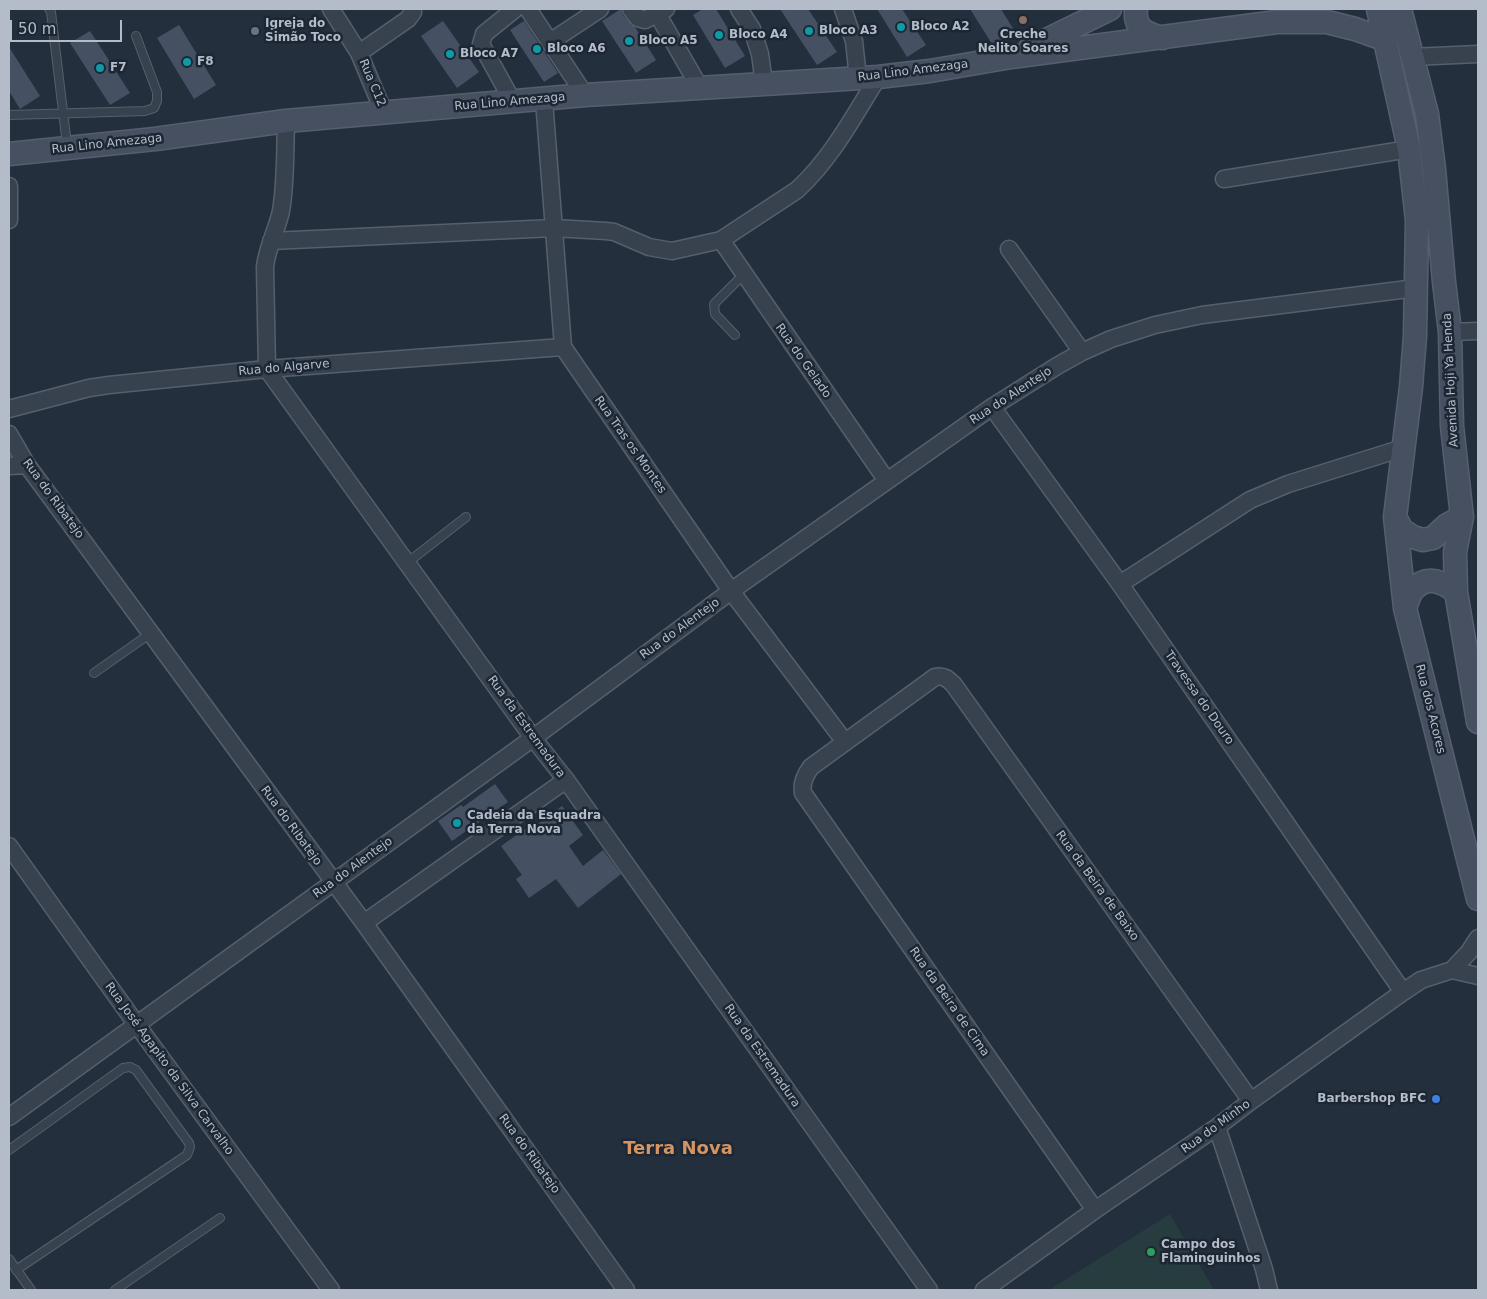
<!DOCTYPE html>
<html>
<head>
<meta charset="utf-8">
<style>
  body { margin:0 }
  #map { position:relative; width:1487px; height:1299px; overflow:hidden; background:#242f3e; font-family:"DejaVu Sans",sans-serif }
  canvas { display:block }
  .frame { position:absolute; inset:0; border:10px solid #b4bcc9; pointer-events:none }
  .scale { position:absolute; left:10px; top:20px; width:112px; height:22px; box-sizing:border-box; border:2px solid #b4bcc9; border-top:0; padding-left:6px; font-size:15px; line-height:18px; white-space:nowrap; color:#b4bcc9; -webkit-text-stroke:4px #1d2633; paint-order:stroke }
</style>
</head>
<body>
<div id="map">
<canvas width="1487" height="1299"></canvas>
<div class="frame"></div>
<div class="scale">50 m</div>
</div>
<script>
const ctx = document.querySelector('canvas').getContext('2d');
ctx.lineJoin = 'round';
function paint(path, color) {
  ctx.fillStyle = color;
  ctx.fill(path, 'evenodd');
}
function trace(path, color, width, dash) {
  ctx.strokeStyle = color;
  ctx.lineWidth = width;
  ctx.lineCap = dash ? 'butt' : 'round';
  ctx.setLineDash(dash || []);
  ctx.stroke(path);
}
function write(font, color, halo, rows, align = 'center') {
  ctx.font = font + ' "DejaVu Sans",sans-serif';
  ctx.lineWidth = 5;
  ctx.setLineDash([]);
  ctx.textBaseline = 'middle';
  ctx.strokeStyle = halo;
  ctx.fillStyle = color;
  for (const [text, x, y, turn = 0] of rows) {
    ctx.save();
    ctx.translate(x, y);
    ctx.rotate((+turn || 0) * Math.PI / 180);
    ctx.textAlign = isNaN(turn) ? turn : align;
    if (halo) ctx.strokeText(text, 0, 0);
    ctx.fillText(text, 0, 0);
    ctx.restore();
  }
}
paint(new Path2D(`
  M 1170,1214 L 1214,1290 L 1049,1290 Z`), '#263c3f');
paint(new Path2D(`
  M 621,9 L 623,15 L 635,27 L 656,60 L 636,73 L 602,21 Z
  M 703,9 L 716,9 L 745,56 L 725,68 L 693,15 Z
  M 780,9 L 808,9 L 837,52 L 817,65 Z
  M 877,9 L 902,9 L 926,45 L 907,57 Z
  M 970,9 L 1001,9 L 1017,35 L 1001,45 L 994,47 Z
  M 443,21 L 479,72 L 457,88 L 421,36 Z
  M 524,21 L 558,73 L 544,82 L 510,30 Z
  M 179,25 L 216,85 L 194,99 L 157,38 Z
  M 90,31 L 130,93 L 110,105 L 70,43 Z
  M 9,47 L 40,96 L 20,109 L 9,91 Z
  M 495,784 L 508,802 L 452,841 L 438,821 L 461,805 L 463,807 Z
  M 562,806 L 583,835 L 569,846 L 583,866 L 603,850 L 621,874 L 578,908 L 556,879 L 529,898 L 516,879 L 522,875 L 501,846 L 528,827 L 530,830 Z`), '#455162');
const lane = new Path2D(`
  M 49,9 L 51,12 L 67,145
  M 9,115 L 145,111 L 154,108 L 157,101 L 157,92 L 136,36
  M 735,335 L 715,314 L 714,304 L 743,275
  M 407,563 L 466,517
  M 94,673 L 151,633
  M 9,1150 L 123,1068 L 130,1067 L 136,1070 L 189,1143 L 190,1147 L 187,1155 L 16,1270
  M 9,1259 L 31,1290
  M 115,1290 L 220,1218`);
const street = new Path2D(`
  M 331,9 L 359,53 L 384,113
  M 528,9 L 585,95
  M 631,9 L 638,18 L 645,20 L 666,9
  M 739,9 L 752,29 L 760,54 L 764,84
  M 843,9 L 854,41 L 858,78
  M 658,15 L 700,88
  M 550,42 L 600,9
  M 359,53 L 408,19 L 413,12 L 412,9
  M 1412,57 L 1478,54
  M 544,100 L 563,347 L 731,591 L 845,742
  M 513,102 L 481,44 L 484,34 L 515,9
  M 286,121 C 285,151 286,182 281,211 C 277,230 267,247 265,267 L 267,369 L 533,738 L 566,780 L 929,1290
  M 1224,179 L 1409,149
  M 9,186 L 9,220
  M 721,240 L 887,481
  M 271,241 L 554,228 L 606,231 L 614,232 L 649,247 L 672,251 L 721,240 L 797,190 C 831,159 854,116 878,77
  M 1009,249 L 1082,352
  M 1450,332 L 1478,331
  M 992,407 L 1120,584 L 1403,992
  M 9,409 L 89,388 L 109,385 L 267,369 L 563,347
  M 9,434 L 27,465 L 364,923 L 626,1290
  M 9,466 L 27,465
  M 1120,584 L 1250,500 L 1288,484 L 1403,448
  M 9,846 L 137,1025 L 331,1290
  M 364,923 L 566,780
  M 1452,970 L 1469,952 L 1478,938
  M 9,1117 L 533,738 L 731,591 L 992,407 L 1057,366 L 1082,352 L 1111,339 L 1155,325 L 1202,315 L 1416,288
  M 1217,1127 L 1264,1269 L 1269,1290
  M 1095,1210 L 803,793 C 801,783 805,775 811,767 L 935,677 C 944,675 948,679 954,685 L 1251,1101
  M 984,1290 L 1095,1210 L 1217,1127 L 1251,1101 L 1403,992 L 1421,980 L 1452,970 L 1478,976`);
const secondary = new Path2D(`
  M 1136,9 C 1134,29 1145,33 1162,38
  M 1378,9 L 1409,149 L 1417,220 L 1415,336 L 1411,387 L 1395,517 L 1405,608 L 1478,899
  M 1400,9 L 1427,114 L 1434,169 L 1444,282 L 1450,332 L 1452,426 L 1462,517 L 1455,552 L 1456,592 L 1478,722
  M 1030,48 L 1110,9
  M 9,154 L 155,139 L 286,121 L 585,95 L 878,77 L 930,71 L 1011,57 L 1277,22 L 1327,22 L 1355,29 L 1386,40
  M 1395,517 L 1402,530 L 1413,537 L 1423,540 L 1433,538 L 1447,525 L 1462,517
  M 1405,608 C 1407,603 1409,595 1413,590 C 1427,574 1443,582 1456,592`);
trace(lane, '#565f6c', 10);
trace(street, '#565f6c', 19);
trace(secondary, '#565f6c', 25);
trace(lane, '#38414e', 8);
trace(street, '#38414e', 16);
trace(secondary, '#465061', 22);
for (const [x, y, r, color] of [
  [1023,20,5,"#8d6e63"],
  [901,27,5,"#0f9aa8"],
  [255,31,5,"#6b7280"],
  [809,31,5,"#0f9aa8"],
  [719,35,5,"#0f9aa8"],
  [629,41,5,"#0f9aa8"],
  [537,49,5,"#0f9aa8"],
  [450,54,5,"#0f9aa8"],
  [187,62,5,"#0f9aa8"],
  [100,68,5,"#0f9aa8"],
  [457,823,5,"#0f9aa8"],
  [1436,1099,5,"#3f7fe0"],
  [1151,1252,5,"#2e9e5b"]
]) {
  const dot = new Path2D();
  dot.arc(x, y, r, 0, 2 * Math.PI);
  ctx.fillStyle = color;
  ctx.fill(dot);
  trace(dot, '#1d2633', 2);
}
write('bold 12px', '#b4bcc9', '#1d2633', [
  ["Igreja do",265,24],
  ["Simão Toco",265,38],
  ["Bloco A2",911,27],
  ["Bloco A3",819,31],
  ["Bloco A4",729,35],
  ["Creche",1023,35,"center"],
  ["Nelito Soares",1023,49,"center"],
  ["Bloco A5",639,41],
  ["Bloco A6",547,49],
  ["Bloco A7",460,54],
  ["F8",197,62],
  ["F7",110,68],
  ["Cadeia da Esquadra",467,816],
  ["da Terra Nova",467,830],
  ["Barbershop BFC",1426,1099,"right"],
  ["Campo dos",1161,1245],
  ["Flaminguinhos",1161,1259]
], 'left');
write('12px', '#b4bcc9', '#1d2633', [
  ["Rua Lino Amezaga",913,71,-7],
  ["Rua C12",372,83,67],
  ["Rua Lino Amezaga",510,102,-5],
  ["Rua Lino Amezaga",107,144,-6],
  ["Rua do Gelado",803,361,55],
  ["Rua do Algarve",284,368,-5],
  ["Avenida Hoji Ya Henda",1451,380,-93],
  ["Rua do Alentejo",1011,396,-33],
  ["Rua Tras os Montes",630,445,55],
  ["Rua do Ribatejo",53,499,54],
  ["Rua do Alentejo",680,629,-36],
  ["Travessa do Douro",1199,698,55],
  ["Rua dos Acores",1430,709,76],
  ["Rua da Estremadura",526,727,54],
  ["Rua do Ribatejo",291,826,54],
  ["Rua do Alentejo",353,868,-36],
  ["Rua da Beira de Baixo",1097,886,54],
  ["Rua da Beira de Cima",949,1002,55],
  ["Rua da Estremadura",762,1056,55],
  ["Rua José Agapito da Silva Carvalho",169,1069,54],
  ["Rua do Minho",1216,1127,-36],
  ["Rua do Ribatejo",529,1154,54]
]);
write('bold 18px', '#d59563', '#1d2633', [
  ["Terra Nova",678,1149]
]);
</script>
</body>
</html>
